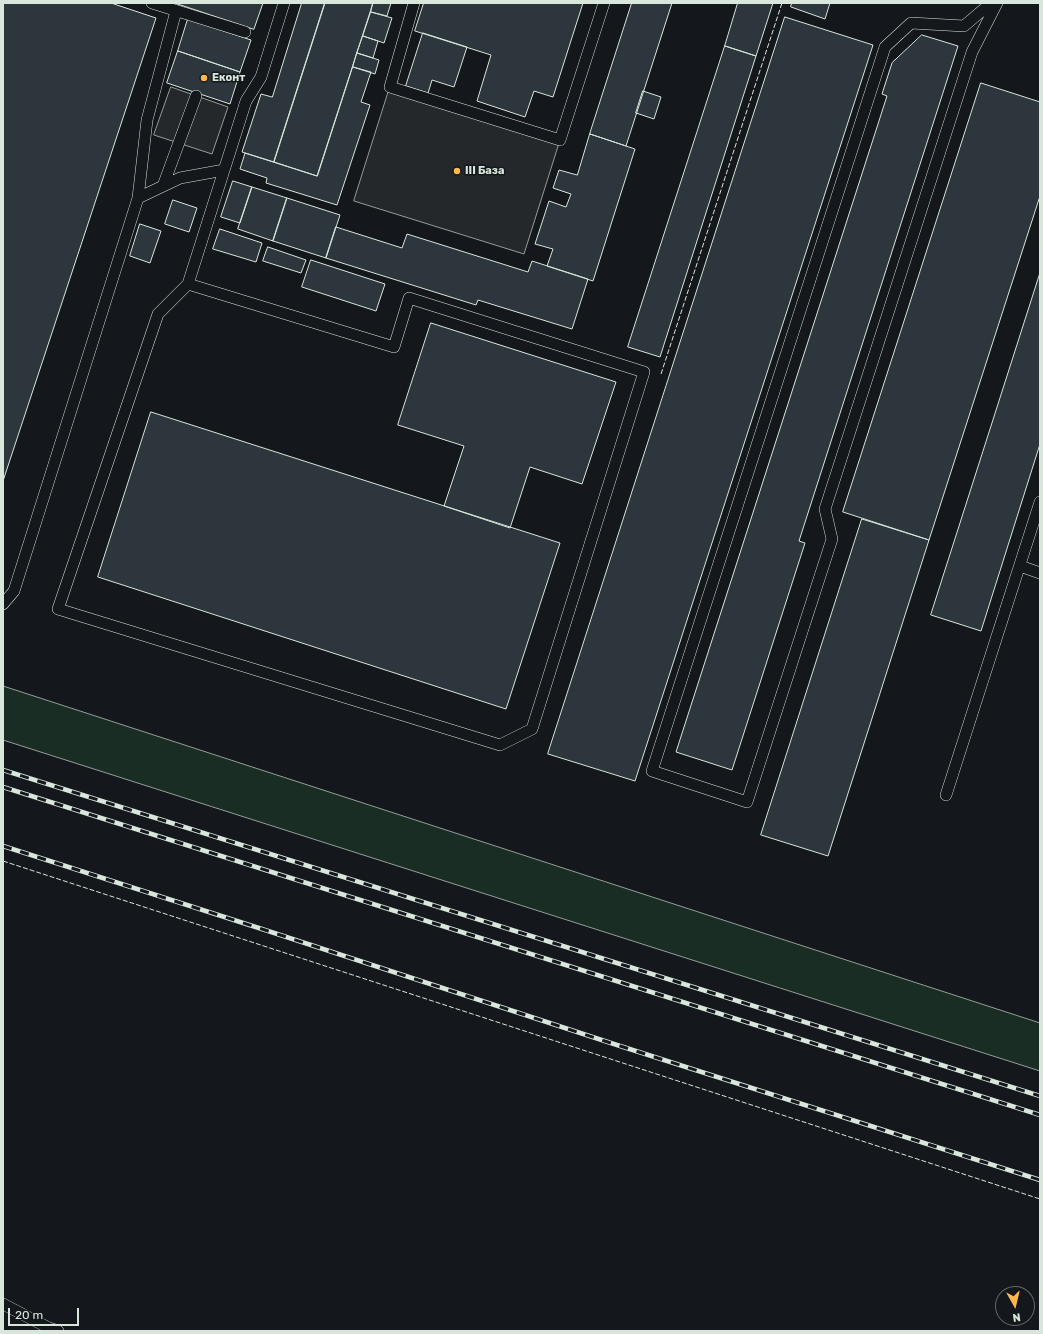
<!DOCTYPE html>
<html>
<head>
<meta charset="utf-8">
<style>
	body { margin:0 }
	#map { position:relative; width:1043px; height:1334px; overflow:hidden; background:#14181c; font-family:Rubik,sans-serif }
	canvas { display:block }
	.frame { position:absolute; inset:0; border:4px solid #d8e6dc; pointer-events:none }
	.north { position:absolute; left:995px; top:1286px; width:40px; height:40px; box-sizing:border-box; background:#14181c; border:1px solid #626a69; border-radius:50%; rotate:172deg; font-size:11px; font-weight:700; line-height:16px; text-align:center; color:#d8e6dc }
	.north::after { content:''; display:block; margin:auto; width:14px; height:18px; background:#ffb74d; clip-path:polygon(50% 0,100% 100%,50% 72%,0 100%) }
	.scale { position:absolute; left:8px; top:1308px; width:71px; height:18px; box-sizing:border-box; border:2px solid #d8e6dc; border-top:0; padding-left:5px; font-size:12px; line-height:14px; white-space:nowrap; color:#d8e6dc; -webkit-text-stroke:3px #14181c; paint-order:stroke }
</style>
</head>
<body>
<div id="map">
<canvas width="1043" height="1334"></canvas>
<div class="frame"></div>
<div class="north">N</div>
<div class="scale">20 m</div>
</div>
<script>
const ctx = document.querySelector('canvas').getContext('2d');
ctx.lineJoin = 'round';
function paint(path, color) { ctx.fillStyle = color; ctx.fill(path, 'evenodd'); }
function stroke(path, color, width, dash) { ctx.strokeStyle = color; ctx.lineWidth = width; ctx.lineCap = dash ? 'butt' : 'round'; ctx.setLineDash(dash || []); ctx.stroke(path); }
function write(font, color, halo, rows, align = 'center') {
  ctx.font = font + ' Rubik,sans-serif'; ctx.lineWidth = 3; ctx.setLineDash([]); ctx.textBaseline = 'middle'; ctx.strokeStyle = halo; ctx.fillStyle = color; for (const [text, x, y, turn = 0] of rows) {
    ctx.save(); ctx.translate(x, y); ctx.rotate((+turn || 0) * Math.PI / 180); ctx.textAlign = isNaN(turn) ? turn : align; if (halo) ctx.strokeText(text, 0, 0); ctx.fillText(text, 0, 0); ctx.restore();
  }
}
const green = new Path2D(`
	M3 686 1040 1023V1071L3 740Z`);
paint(green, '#1a2d24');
stroke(green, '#939e99', 1);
const parking = new Path2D(`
	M171 87 228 107 212 154 154 135Z
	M390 87 560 140 524 254 354 201Z`);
paint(parking, '#24282b');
stroke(parking, '#939e99', 1);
const building = new Path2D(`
	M3 3H111L156 18 3 481Z
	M175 3H263L254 29Z
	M302 3H325L274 162 242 152 261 94 272 97Z
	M325 3H373L317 176 274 162Z
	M373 3H391L387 16 371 12Z
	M424 3H583L553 97 534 91 525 117 477 101 491 55 415 31Z
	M632 3H672L626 146 590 134Z
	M738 3H773L756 56 725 46Z
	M792 3H830L825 19 791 7Z
	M371 12 392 18 384 43 363 36Z
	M785 17 873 45 635 781 548 754Z
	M188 19 251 40 240 72 178 51Z
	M423 33 467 47 454 87 432 80 428 93 406 86Z
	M922 35 958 46 799 541 805 543 732 770 676 752 887 96 882 94 892 63Z
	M363 36 378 41 373 58 357 53Z
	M725 46 756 56 660 357 628 347Z
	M178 51 240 72 230 104 167 83Z
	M357 53 379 60 375 74 353 67Z
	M353 67 371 72 361 102 370 105 337 205 266 183 267 178 240 169 245 153 317 176Z
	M981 83 1040 102V196L929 540 843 512Z
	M643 91 661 97 654 119 636 113Z
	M590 134 635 149 593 281 547 266 553 249 535 244 549 201 566 207 571 194 553 188 559 170 577 175Z
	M233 181 252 187 240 223 221 217Z
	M252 187 287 198 273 241 238 229Z
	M287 198 340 215 326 258 273 241Z
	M173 200 197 208 189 232 165 224Z
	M140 224 161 231 150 263 130 256Z
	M336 227 402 248 407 234 528 272 532 261 588 279 572 329 478 300 476 305 326 258Z
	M220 229 262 243 256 262 213 249Z
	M268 247 306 260 301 273 263 261Z
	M311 260 385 284 376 311 302 287Z
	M1040 273V444L981 631 931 615Z
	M431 323 616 382 582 484 530 467 510 528 444 506 464 446 398 425Z
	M151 412 560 543 506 709 98 577Z
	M862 519 929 540 828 856 761 835Z`);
paint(building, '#2c363c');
stroke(building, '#d8e6dc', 1);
const lane = new Path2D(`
	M152 3 245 32
	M414 3 390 87 560 140 604 3
	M991 3 964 26 911 23 885 47 652 771 747 802 832 539 825 509 972 52 997 3
	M163 186 196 96
	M138 198 180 178 224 170
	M188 284 394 347 409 298 644 372 532 729 500 745 58 609 158 314 188 284 246 101 261 77 284 3
	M1020 566 1040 573
	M3 604 14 591 138 198 147 120 176 11
	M946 795 1040 502
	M3 1304 49 1328 58 1331`);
stroke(lane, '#d8e6dc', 12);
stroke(lane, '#14181c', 11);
const rail = new Path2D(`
	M3 770 1040 1096
	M3 787 1040 1115
	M3 846 265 930 617 1045 1040 1180`);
stroke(rail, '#d8e6dc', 4.5);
stroke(rail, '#14181c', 3, [9]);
stroke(new Path2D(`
	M661 374 782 3
	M3 861 1040 1199`), '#d8e6dc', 1, [5, 2]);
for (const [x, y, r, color] of [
	[204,78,4,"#ffb74d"],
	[457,171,4,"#ffb74d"]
]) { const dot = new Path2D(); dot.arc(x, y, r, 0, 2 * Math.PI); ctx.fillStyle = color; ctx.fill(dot); stroke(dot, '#14181c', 1.5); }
write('bold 11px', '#d8e6dc', '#14181c', [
	["Еконт",212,78],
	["III База",465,171]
], 'left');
</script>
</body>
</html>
